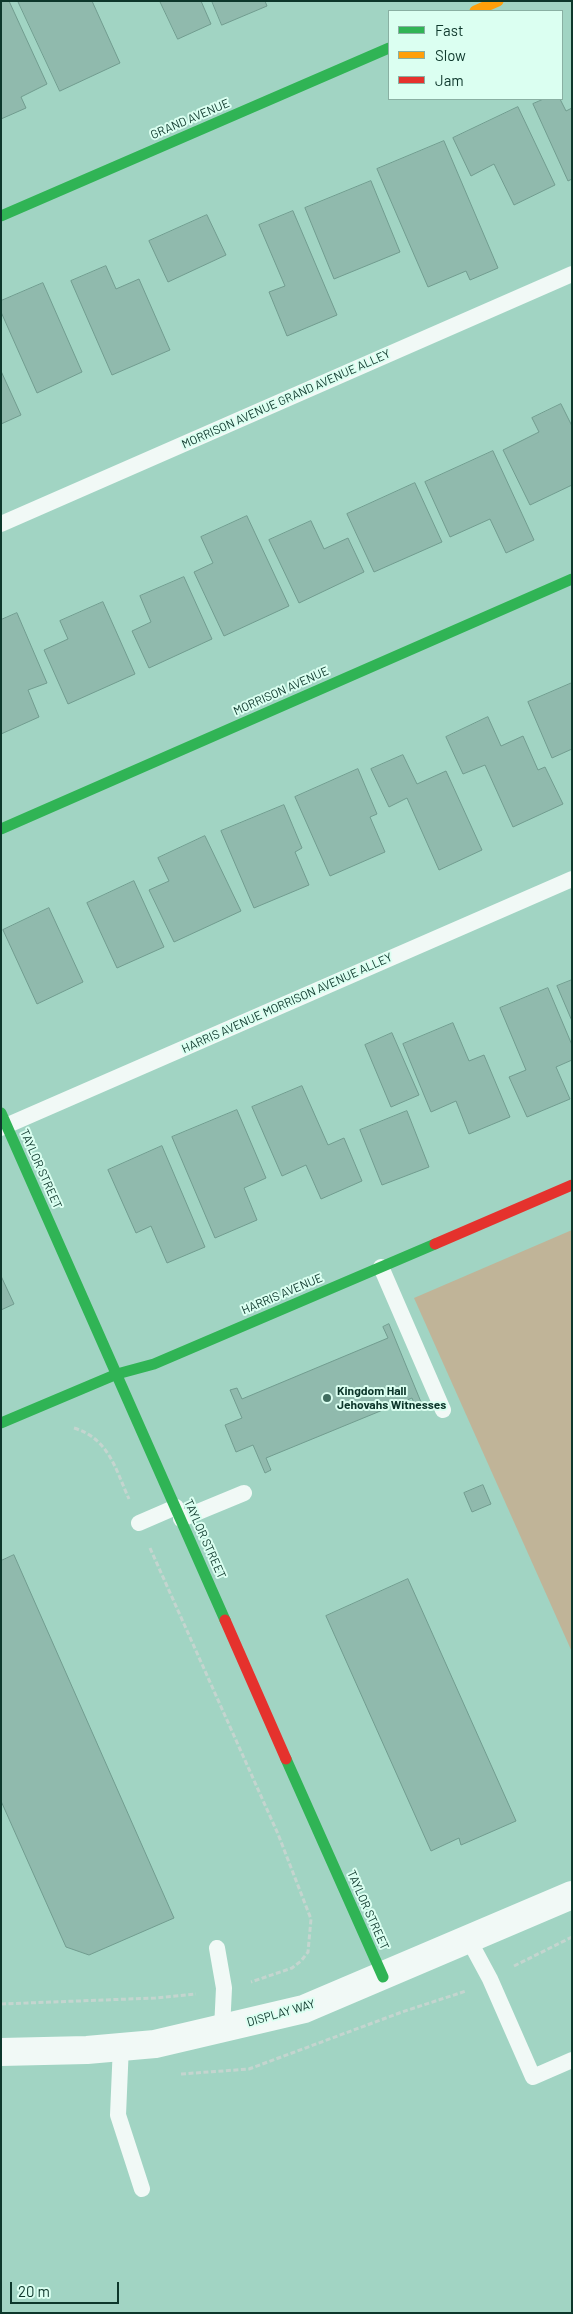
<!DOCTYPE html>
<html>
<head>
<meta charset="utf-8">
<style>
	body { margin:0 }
	#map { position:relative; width:573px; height:2314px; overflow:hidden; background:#a1d4c3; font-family:Barlow,sans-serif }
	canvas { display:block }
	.frame { position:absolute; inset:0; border:2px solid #0d372b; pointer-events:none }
	.legend { position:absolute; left:388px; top:10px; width:175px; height:90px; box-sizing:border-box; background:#dbfff1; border:1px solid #89afa2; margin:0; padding:6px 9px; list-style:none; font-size:15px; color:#0d372b }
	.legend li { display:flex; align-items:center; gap:10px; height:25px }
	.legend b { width:25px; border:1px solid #89afa2 }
	.scale { position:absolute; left:10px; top:2282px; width:109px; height:22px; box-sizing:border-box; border:2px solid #0d372b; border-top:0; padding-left:6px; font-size:15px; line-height:18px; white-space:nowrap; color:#0d372b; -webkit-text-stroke:4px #dbfff1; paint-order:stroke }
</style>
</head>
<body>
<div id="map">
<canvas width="573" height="2314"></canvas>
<div class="frame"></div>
<ul class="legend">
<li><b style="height:6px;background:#30b455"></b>Fast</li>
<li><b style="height:6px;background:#ff9f0a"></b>Slow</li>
<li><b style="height:6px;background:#e5322d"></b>Jam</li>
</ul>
<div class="scale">20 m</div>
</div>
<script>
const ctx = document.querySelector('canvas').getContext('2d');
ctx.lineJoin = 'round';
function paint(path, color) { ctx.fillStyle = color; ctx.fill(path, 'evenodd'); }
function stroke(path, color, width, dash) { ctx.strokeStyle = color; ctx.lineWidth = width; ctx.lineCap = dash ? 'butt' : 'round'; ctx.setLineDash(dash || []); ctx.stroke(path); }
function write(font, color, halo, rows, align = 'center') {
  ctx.font = font + ' Barlow,sans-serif'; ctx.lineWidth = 4; ctx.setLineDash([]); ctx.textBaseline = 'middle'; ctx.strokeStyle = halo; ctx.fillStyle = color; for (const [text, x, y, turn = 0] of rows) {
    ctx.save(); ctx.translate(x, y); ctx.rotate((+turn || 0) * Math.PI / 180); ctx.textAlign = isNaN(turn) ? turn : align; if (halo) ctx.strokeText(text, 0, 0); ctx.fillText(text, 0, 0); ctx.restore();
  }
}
paint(new Path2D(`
	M572 1230V1652L414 1298Z`), '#c0b498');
const building = new Path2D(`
	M1 1H9L47 84 21 97 26 108 1 119Z
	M18 1H92L120 63 60 91Z
	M160 1H201L211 24 178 39Z
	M212 1H265L267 6 222 25Z
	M544 99H560L566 111 572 108V179L568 181 533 104Z
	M518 107 555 185 514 205 494 164 471 176 453 138Z
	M444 141 498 268 470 280 466 271 428 287 377 169Z
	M371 181 400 252 334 279 305 208Z
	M293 211 337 315 287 336 269 292 285 286 259 225Z
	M207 215 226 255 168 282 149 241Z
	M106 266 116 289 139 279 170 350 112 375 71 281Z
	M43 283 82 372 37 393 1 312V301Z
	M1 371 21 415 1 424Z
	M561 404 572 426V485L530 505 503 450 539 432 532 418Z
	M493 451 534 540 506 553 490 519 450 537 425 482Z
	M415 483 442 542 374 572 347 514Z
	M247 516 289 606 224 636 194 572 213 563 201 537Z
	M311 521 324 549 348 538 364 572 299 603 269 540Z
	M184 577 212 639 149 668 132 631 151 622 140 596Z
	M103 602 135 674 68 704 44 650 68 639 60 621Z
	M17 613 47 683 28 690 39 717 1 734V620Z
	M572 683V749L552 758 528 702Z
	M488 717 501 746 523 736 538 770 545 767 563 804 513 827 485 765 463 774 446 737Z
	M403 755 417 784 446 771 482 850 439 870 407 798 389 807 371 769Z
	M358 769 377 814 370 817 385 852 330 876 295 797Z
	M284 805 302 848 295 852 309 885 254 908 221 831Z
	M205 836 241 911 174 942 149 890 169 881 158 858Z
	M134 881 164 947 117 968 87 903Z
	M49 908 83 982 37 1004 3 930Z
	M572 980V1021L557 986Z
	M548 988 572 1045V1060L556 1067 570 1099 527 1117 509 1077 526 1070 500 1008Z
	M453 1023 469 1061 484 1055 510 1117 469 1134 456 1101 431 1112 403 1044Z
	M392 1033 419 1095 391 1107 365 1045Z
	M302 1086 328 1145 344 1138 362 1181 321 1199 306 1165 282 1176 252 1107Z
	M237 1110 266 1178 244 1188 257 1220 215 1238 172 1137Z
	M407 1111 429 1167 382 1185 360 1130Z
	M162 1146 205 1247 167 1263 151 1226 136 1233 108 1170Z
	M1 1276 14 1304 1 1310Z
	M389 1324 423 1407 417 1410 412 1398 266 1458 271 1470 265 1473 253 1445 236 1452 225 1425 242 1418 230 1390 237 1388 242 1399 388 1338 383 1327Z
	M483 1485 491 1504 472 1512 464 1493Z
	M14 1555 174 1918 89 1955 66 1947 1 1801V1561Z
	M408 1579 516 1821 461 1845 459 1838 431 1851 326 1616Z`);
paint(building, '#90baad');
stroke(building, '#719c8f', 1);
stroke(new Path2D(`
	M74 1428C109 1439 115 1468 129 1499
	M150 1548 278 1834 311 1919 308 1952 301 1961 292 1968 251 1982
	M514 1966 572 1937
	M1 2004 155 1998 196 1994
	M181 2074 249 2069 402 2012 466 1991`), '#c4d5cf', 3, [5, 2.5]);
stroke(new Path2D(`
	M1 524 572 274
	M1 1128 572 879
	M381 1267 443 1410
	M181 1519 244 1493
	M139 1523 176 1507
	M469 1940 490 1979 533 2077 572 2060
	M217 1948 224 1988 222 2029
	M121 2045 118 2115 142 2189`), '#f1f9f6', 16);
stroke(new Path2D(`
	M1 2052 87 2050 155 2044 304 2009 572 1895`), '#f1f9f6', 28);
stroke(new Path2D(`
	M1 216 389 48
	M1 829 572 579
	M1 1113 225 1620
	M1 1423 117 1374 154 1364 435 1244
	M286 1759 383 1977`), '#30b455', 11);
stroke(new Path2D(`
	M475 11 498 1`), '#ff9f0a', 11);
stroke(new Path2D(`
	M435 1244 572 1185
	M225 1620 286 1759`), '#e5322d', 11);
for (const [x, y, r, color] of [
	[327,1398,5,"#416e60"]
]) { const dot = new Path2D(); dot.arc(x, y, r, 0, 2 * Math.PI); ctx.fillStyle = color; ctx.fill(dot); stroke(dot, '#dbfff1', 2); }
write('12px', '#0d372b', '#dbfff1', [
	["GRAND AVENUE",190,119,-23],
	["MORRISON AVENUE GRAND AVENUE ALLEY",286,399,-24],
	["MORRISON AVENUE",281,691,-24],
	["HARRIS AVENUE MORRISON AVENUE ALLEY",287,1003,-24],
	["TAYLOR STREET",41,1169,66],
	["HARRIS AVENUE",282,1294,-23],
	["TAYLOR STREET",205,1539,66],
	["TAYLOR STREET",368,1910,66],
	["DISPLAY WAY",281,2013,-16]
]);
write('bold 12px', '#0d372b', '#dbfff1', [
	["Kingdom Hall",337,1391],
	["Jehovahs Witnesses",337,1405]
], 'left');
</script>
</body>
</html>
